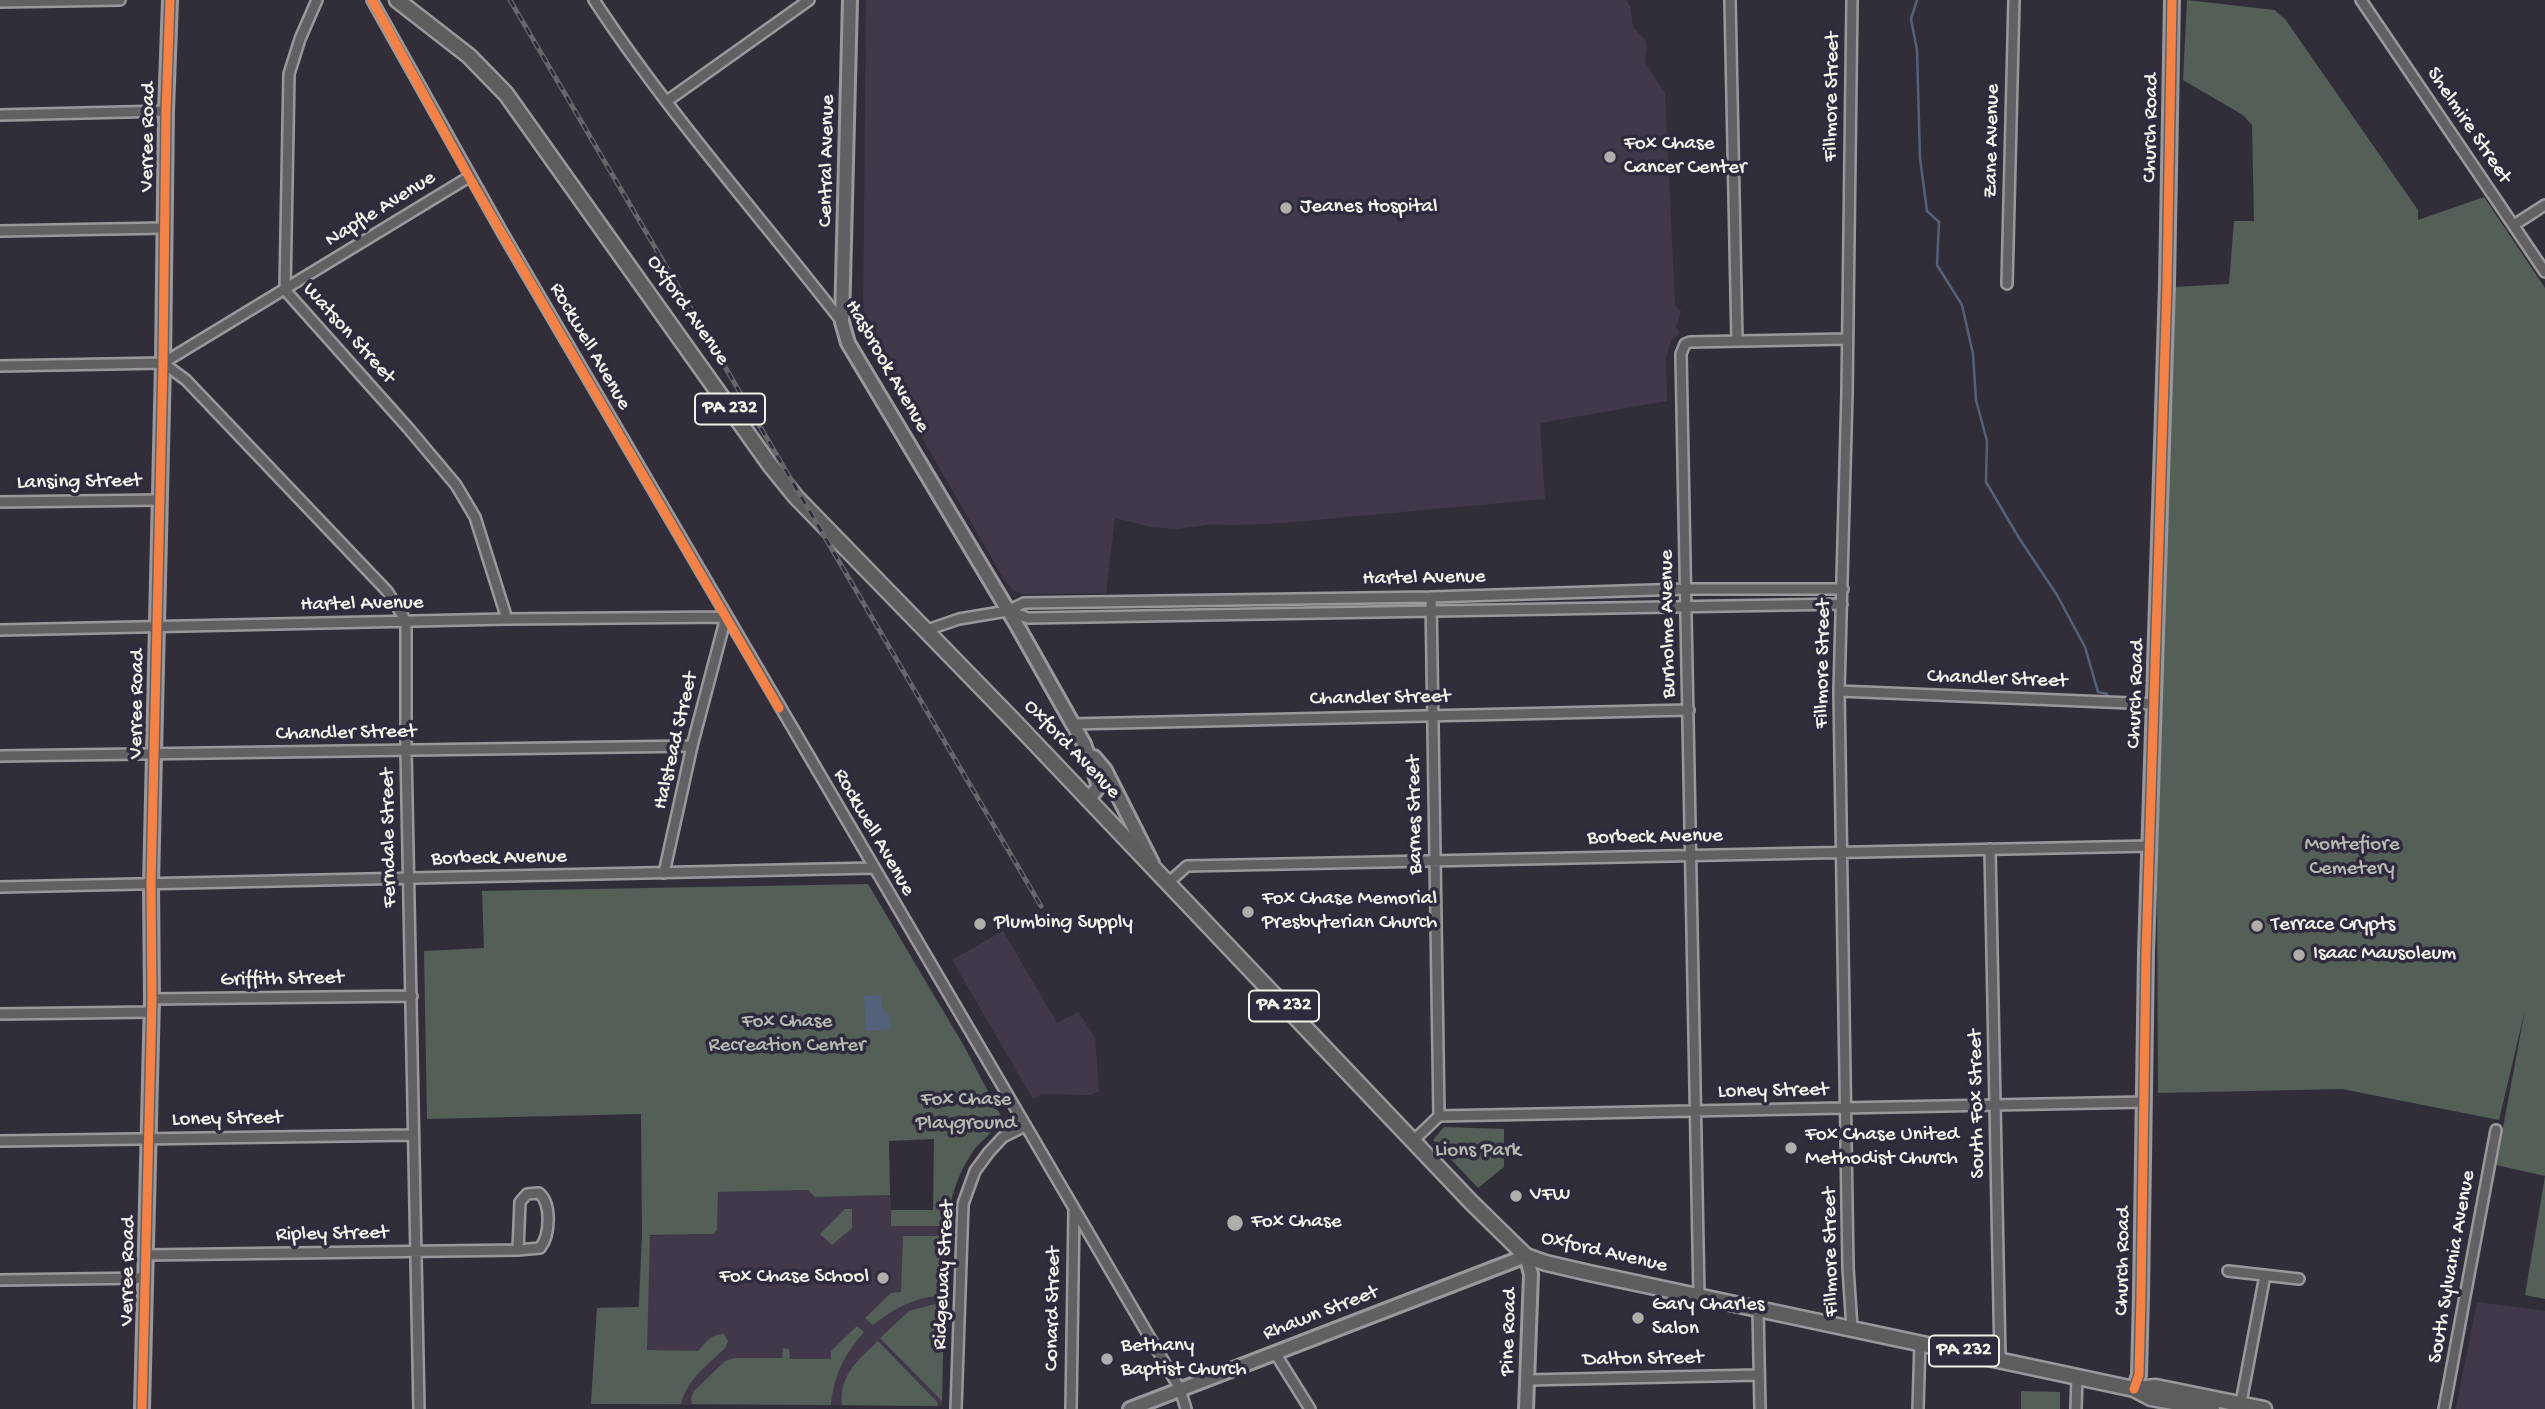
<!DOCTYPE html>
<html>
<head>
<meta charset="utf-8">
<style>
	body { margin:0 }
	canvas { display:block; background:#312e39 }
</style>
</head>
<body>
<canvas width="2545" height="1409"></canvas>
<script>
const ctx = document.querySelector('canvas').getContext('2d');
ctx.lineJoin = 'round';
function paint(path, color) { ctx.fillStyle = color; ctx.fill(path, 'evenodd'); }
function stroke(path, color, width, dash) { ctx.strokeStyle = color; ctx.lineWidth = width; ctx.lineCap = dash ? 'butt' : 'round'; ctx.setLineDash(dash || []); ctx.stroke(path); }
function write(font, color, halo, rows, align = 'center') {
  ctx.font = font + ' "Gochi Hand",sans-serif'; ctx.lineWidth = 7; ctx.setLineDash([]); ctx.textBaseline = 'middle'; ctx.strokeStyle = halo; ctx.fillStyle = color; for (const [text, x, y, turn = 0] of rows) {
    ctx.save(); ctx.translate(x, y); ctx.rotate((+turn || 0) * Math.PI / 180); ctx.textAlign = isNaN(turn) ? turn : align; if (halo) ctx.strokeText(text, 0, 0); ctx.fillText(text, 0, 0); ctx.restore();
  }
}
paint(new Path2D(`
	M866 0H1626L1630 6 1633 27 1646 41 1647 49 1645 62 1665 93 1675 305 1681 311 1676 327 1680 333 1671 341 1666 357 1667 401 1540 423 1545 499 1271 524 1208 525 1177 529 1151 527 1115 518 1106 593 1022 594 1013 590 1005 581 863 336Z
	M1003 931 1057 1023 1078 1012 1095 1037 1099 1091 1092 1095 1042 1094 1033 1099 952 960Z
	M809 1190 815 1197 890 1195 892 1226H946L942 1406 591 1404 597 1308 638 1307 642 1236 714 1234 717 1230 718 1192Z
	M2477 1302 2545 1311V1409H2456Z`), '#413949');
paint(new Path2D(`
	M2187 0 2274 10 2285 19 2418 210V220L2484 197 2545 288V1299L2525 1295 2545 1176 2496 1165 2525 1010 2499 1120 2342 1089 2158 1093 2157 889 2172 287 2229 284 2234 221H2254L2252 125 2243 115 2183 80Z
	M868 884 964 1046 1001 1116C999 1129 982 1139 974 1150 958 1172 950 1199 946 1226H891V1210H933L934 1139 889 1141 890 1195 815 1197 808 1190 718 1192 717 1230 714 1234 650 1235 647 1350 698 1351C706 1342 711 1334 724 1334L728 1341 725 1348C708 1365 687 1379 681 1404H591L597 1308 639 1307 642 1236 641 1114 427 1119 424 951 484 948 482 891Z
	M1444 1127 1504 1129V1167L1478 1188 1433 1140Z
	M845 1209H852V1228L832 1245 820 1234Z
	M903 1236H946L945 1295C915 1297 896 1307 873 1325L865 1318 891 1293 901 1292Z
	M935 1304H944L942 1401 880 1338 909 1311Z
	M857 1326 864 1332C844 1355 834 1375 831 1405L692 1404 691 1398 694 1391 725 1361 735 1358H782L783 1348 789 1349 790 1359H831V1351Z
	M878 1341 938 1403 937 1406 842 1405C839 1375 858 1360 878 1341Z
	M2021 1391 2060 1392V1409H2021Z`), '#545f57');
paint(new Path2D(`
	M881 995V1006L890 1016 891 1029 866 1031 864 996Z`), '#54617b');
stroke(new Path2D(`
	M1917 0 1911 19 1917 50 1920 158 1927 211 1939 222 1937 265 1962 305 1973 354 1976 400 1987 441 1986 482 2019 538 2057 595 2085 647 2098 692 2107 694`), '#54617b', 2.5);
const street = new Path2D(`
	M317 0 300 39 289 74 285 290 409 429 456 485 475 517 507 619
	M372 0 502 232 1180 1389 1186 1409
	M594 0C668 113 759 215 842 322
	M1730 0 1737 341
	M2361 0 2545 272
	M0 2 120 0
	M667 101 809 0
	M0 115 166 111
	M2514 225 2545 205
	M0 231 165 228
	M2007 284 2014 0
	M163 363 186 380 387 591 406 621V750L419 1409
	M0 366 163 363 469 177
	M0 502 159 500
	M1431 597 1439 1116
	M1009 611 1028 618 1842 604
	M0 630 507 619 726 617 692 746 664 873
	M927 630 959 619 1007 611 1024 603 1431 597 1686 589H1843
	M1839 691 2155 704
	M1072 724 1689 710
	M0 756 692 746
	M1990 849 2000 1359
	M1168 883 1187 866 2150 846
	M0 887 873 868
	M152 999 412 996
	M0 1014 152 1012
	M0 1141 413 1135
	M1413 1141 1439 1116 2144 1102
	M146 1255 518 1250 540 1248C550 1236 552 1204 539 1193L527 1194 520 1202 518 1250
	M2228 1271 2299 1279
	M0 1280 146 1278
	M1699 1296 1681 354 1685 344 1690 342 1847 339
	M1758 1309 1760 1409
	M1852 1328 1848 1268 1839 691 1847 393 1852 0
	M1275 1353 1310 1409
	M1527 1380 1759 1375
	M2240 1408 2265 1275
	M956 1409 963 1204 975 1171 989 1152 1003 1137 1025 1126
	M1071 1409 1074 1211
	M1918 1409 1920 1342
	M2076 1409 2077 1376
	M2444 1409 2496 1130`);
const secondary = new Path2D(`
	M850 0 842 322 848 343 1018 627 1084 744 1099 786 1089 799
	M1094 757 1105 770 1152 863
	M2134 1389 2139 1375 2141 1296 2146 953 2167 284 2172 0
	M142 1409 152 999 151 884 163 363 166 111 170 0
	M1130 1409 1526 1256 1531 1274 1526 1409`);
const primary = new Path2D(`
	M397 0 469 56 506 94 770 465 796 497 1011 718 1471 1202 1526 1256 1546 1263 1589 1273 2134 1389 2156 1387 2264 1409
	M2134 1389 2151 1398 2212 1409`);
stroke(street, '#9a989b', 14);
stroke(secondary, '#9a989b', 18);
stroke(primary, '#9a989b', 19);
stroke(street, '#626063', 9);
stroke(secondary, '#626063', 12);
stroke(primary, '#5f5c5d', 14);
const rail = new Path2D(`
	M510 0 1041 906`);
stroke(rail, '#68666b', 5);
stroke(rail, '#2f2a3d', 2.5, [8]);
stroke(new Path2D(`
	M372 0 469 177 779 708
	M2134 1389 2139 1375 2141 1296 2146 953 2167 284 2172 0
	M142 1409 152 999 151 884 163 363 166 111 170 0`), '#f48246', 9);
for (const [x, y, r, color] of [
	[1610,157,7,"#b0adab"],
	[1286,208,7,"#b0adab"],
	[1248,912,7,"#b0adab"],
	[980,924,7,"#b0adab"],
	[2257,926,7,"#b0adab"],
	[2299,955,7,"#b0adab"],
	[1791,1148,7,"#b0adab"],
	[1516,1196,7,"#b0adab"],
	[1235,1223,9,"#b0adab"],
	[883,1278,7,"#b0adab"],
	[1638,1318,7,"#b0adab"],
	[1107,1359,7,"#b0adab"]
]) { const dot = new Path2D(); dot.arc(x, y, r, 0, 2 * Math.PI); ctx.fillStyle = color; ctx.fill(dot); stroke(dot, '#2f2a3d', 2.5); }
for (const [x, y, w] of [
	[730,409,70],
	[1284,1006,70],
	[1964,1351,70]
]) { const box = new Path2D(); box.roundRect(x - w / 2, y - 15.5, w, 31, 5); ctx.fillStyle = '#2f2a3d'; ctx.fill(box); stroke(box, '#f4f1e8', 2); }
write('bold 19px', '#f4f1e8', null, [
	["PA 232",730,409],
	["PA 232",1284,1006],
	["PA 232",1964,1351]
]);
write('21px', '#f4f1e8', '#2f2a3d', [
	["Fillmore Street",1833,97,-89],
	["Shelmire Street",2468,126,56],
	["Church Road",2152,128,-89],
	["Verree Road",149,137,-89],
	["Zane Avenue",1993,141,-89],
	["Central Avenue",828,161,-89],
	["Napfle Avenue",381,210,-32],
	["Oxford Avenue",687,311,55],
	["Watson Street",348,334,48],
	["Rockwell Avenue",589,347,60],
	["Hasbrook Avenue",886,367,60],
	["Lansing Street",79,483,-1],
	["Hartel Avenue",1424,579,-1],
	["Hartel Avenue",362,605,-1],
	["Burholme Avenue",1669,624,-91],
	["Fillmore Street",1824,664,-89],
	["Chandler Street",1997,680,2],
	["Church Road",2137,694,-88],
	["Chandler Street",1380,699,-1],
	["Verree Road",138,704,-89],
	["Chandler Street",346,734,-1],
	["Halstead Street",677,741,-77],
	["Oxford Avenue",1071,750,46],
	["Barnes Street",1416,815,-91],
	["Rockwell Avenue",873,833,60],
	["Ferndale Street",390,838,-91],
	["Borbeck Avenue",1655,838,-1],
	["Borbeck Avenue",499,859,-1],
	["Griffith Street",282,980,-1],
	["Loney Street",1773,1092,-1],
	["South Fox Street",1978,1104,-91],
	["Loney Street",227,1120,-1],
	["Ripley Street",332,1235,-1],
	["Fillmore Street",1832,1252,-91],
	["Oxford Avenue",1604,1253,13],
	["Church Road",2124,1261,-89],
	["South Sylvania Avenue",2453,1267,-80],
	["Verree Road",129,1271,-89],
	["Ridgeway Street",945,1275,-87],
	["Conard Street",1054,1309,-89],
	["Rhawn Street",1321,1314,-21],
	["Pine Road",1510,1332,-88],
	["Dalton Street",1643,1360,-1]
]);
write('21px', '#f4f1e8', '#2f2a3d', [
	["Fox Chase",1624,145],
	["Cancer Center",1624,169],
	["Jeanes Hospital",1300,208],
	["Fox Chase Memorial",1262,900],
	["Presbyterian Church",1262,924],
	["Plumbing Supply",994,924],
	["Terrace Crypts",2271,926],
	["Isaac Mausoleum",2313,955],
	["Fox Chase United",1805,1136],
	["Methodist Church",1805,1160],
	["VFW",1530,1196],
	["Fox Chase",1251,1223],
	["Fox Chase School",869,1278,"right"],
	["Gary Charles",1652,1306],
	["Salon",1652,1330],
	["Bethany",1121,1347],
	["Baptist Church",1121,1371]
], 'left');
write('21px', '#b6bab0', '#2f2a3d', [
	["Montefiore",2352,846],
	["Cemetery",2352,870],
	["Fox Chase",787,1023],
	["Recreation Center",787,1047],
	["Fox Chase",966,1101],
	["Playground",966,1125],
	["Lions Park",1478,1152]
]);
</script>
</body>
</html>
